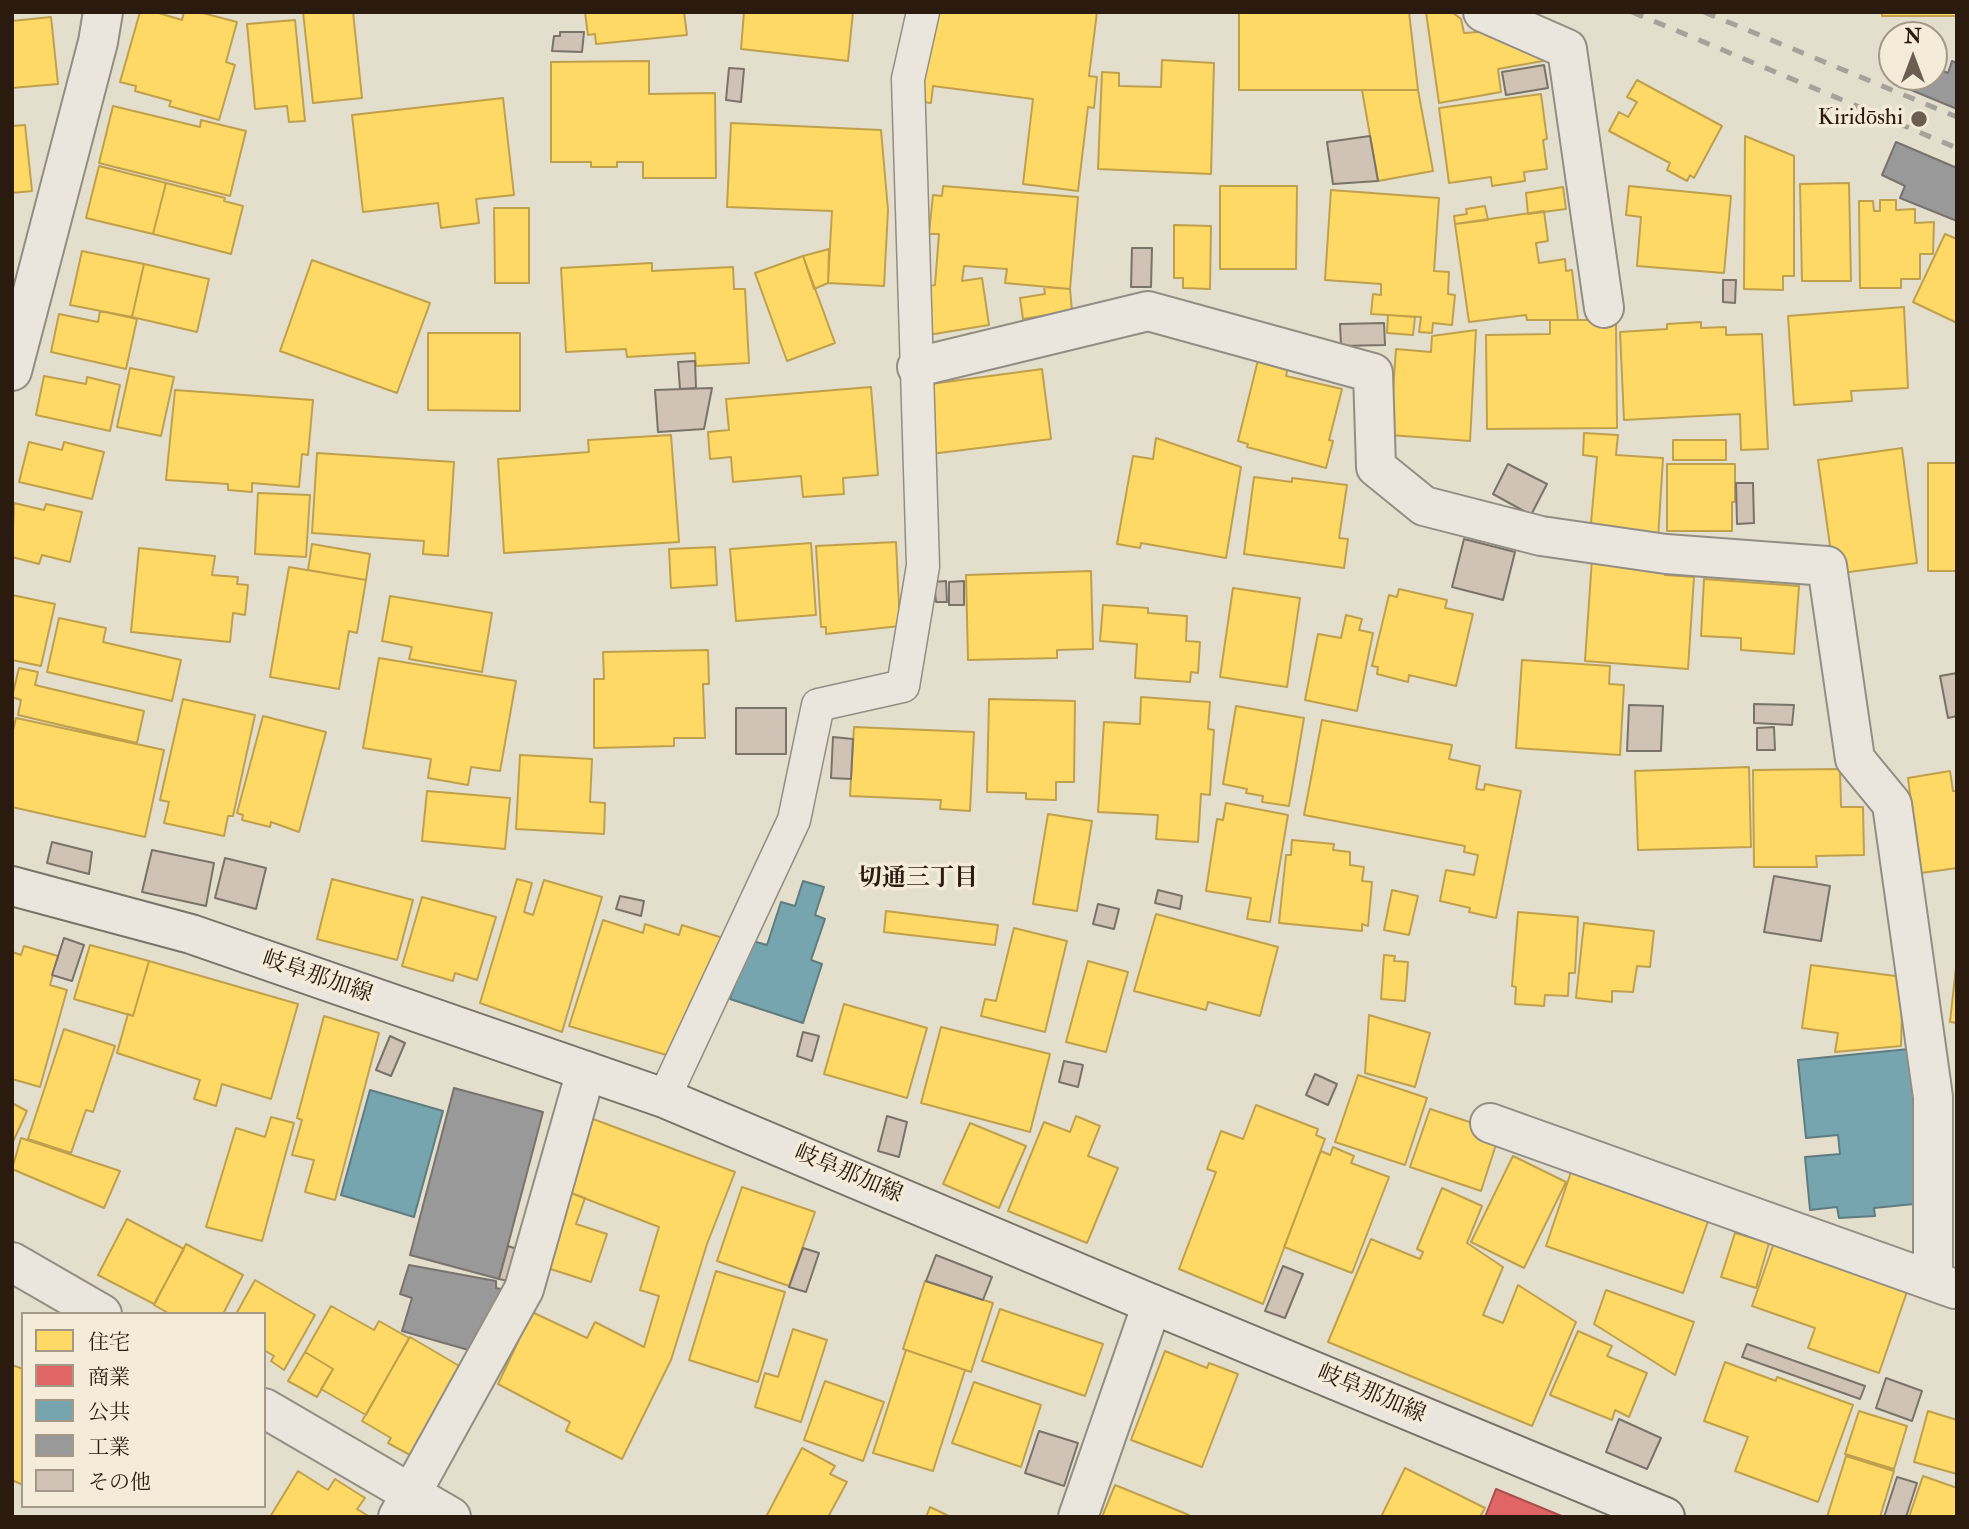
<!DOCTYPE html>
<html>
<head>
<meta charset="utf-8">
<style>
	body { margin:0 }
	#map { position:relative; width:1969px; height:1529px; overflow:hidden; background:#e4decd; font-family:"IM FELL Double Pica","Noto Serif JP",serif }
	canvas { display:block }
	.frame { position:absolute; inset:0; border:14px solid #2b1b0e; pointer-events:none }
	.legend { position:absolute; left:21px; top:1312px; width:245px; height:196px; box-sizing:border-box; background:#f4ecd8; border:2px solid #a49887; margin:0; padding:9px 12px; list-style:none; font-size:21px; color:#2b1b0e }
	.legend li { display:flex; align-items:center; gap:14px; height:35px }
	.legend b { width:35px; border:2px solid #a49887 }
	.north { position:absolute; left:1878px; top:21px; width:70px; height:70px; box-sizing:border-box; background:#f4ecd8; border:2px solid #a49887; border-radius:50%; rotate:0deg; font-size:19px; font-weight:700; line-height:28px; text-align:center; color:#2b1b0e }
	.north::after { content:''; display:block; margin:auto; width:24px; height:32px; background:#6c5f51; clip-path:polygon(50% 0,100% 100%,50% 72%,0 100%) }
</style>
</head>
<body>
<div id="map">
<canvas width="1969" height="1529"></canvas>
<div class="frame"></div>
<ul class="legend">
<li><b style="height:19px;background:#ffd966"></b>住宅</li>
<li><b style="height:19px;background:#e06666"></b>商業</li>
<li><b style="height:19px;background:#76a5af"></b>公共</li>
<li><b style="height:19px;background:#999"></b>工業</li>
<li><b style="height:19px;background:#d0c2b5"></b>その他</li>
</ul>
<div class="north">N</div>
</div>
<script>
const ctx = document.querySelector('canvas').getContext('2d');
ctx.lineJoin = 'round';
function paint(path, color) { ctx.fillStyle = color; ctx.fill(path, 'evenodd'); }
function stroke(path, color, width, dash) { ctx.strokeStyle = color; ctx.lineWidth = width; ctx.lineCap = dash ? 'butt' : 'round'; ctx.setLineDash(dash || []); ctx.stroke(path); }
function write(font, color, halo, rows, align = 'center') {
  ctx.font = font + ' "IM FELL Double Pica","Noto Serif JP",serif'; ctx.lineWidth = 7; ctx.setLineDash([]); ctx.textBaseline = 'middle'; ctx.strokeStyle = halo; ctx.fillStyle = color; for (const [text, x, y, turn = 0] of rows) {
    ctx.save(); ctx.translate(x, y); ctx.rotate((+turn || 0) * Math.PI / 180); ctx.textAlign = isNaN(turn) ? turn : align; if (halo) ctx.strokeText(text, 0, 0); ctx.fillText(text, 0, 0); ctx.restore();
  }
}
const homes = new Path2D(`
	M140 12H155L182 20 184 12H199L237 22 226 62 235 65 219 120 169 106 171 101 135 91 136 86 120 82Z
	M303 12H353L362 98 313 103Z
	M585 12H684L687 35 596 44 595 34 588 35Z
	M744 12H853L848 61 741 49Z
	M926 12H1097L1089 76 1097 77 1094 108 1088 107 1078 191 1023 184 1033 99 933 86 931 103 914 101Z
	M1239 12H1409L1418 90H1239Z
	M1426 12H1452L1461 19 1464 33 1493 31 1541 48 1543 61 1498 69 1501 92 1439 103Z
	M1882 12H1957V16H1882Z
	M51 17 58 84 12 88V21Z
	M295 20 305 121 289 122 287 106 255 109 247 24Z
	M1162 60 1214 63 1211 174 1098 169 1102 72 1119 73V86L1161 87Z
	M649 61V94L715 93 716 178H643V162H617V167H591V162H551V62Z
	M1637 80 1722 126 1694 178 1690 175 1687 181 1667 170 1670 163 1609 131 1619 112 1628 117 1637 102 1627 97Z
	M1362 90H1418L1433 171 1378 181Z
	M1541 94 1547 139 1543 140 1547 169 1524 172 1525 181 1492 186 1491 177 1449 183 1439 108Z
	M503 98 514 195 476 199 479 223 441 228 438 203 363 212 352 115Z
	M113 106 200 127 201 120 246 131 230 196 99 163Z
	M731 123 881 130 888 210 884 286 828 283 832 211 727 207Z
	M25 125 32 191 12 193V126Z
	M1745 136 1794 156V276H1783V290L1744 289Z
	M99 166 166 183 153 234 86 218Z
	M166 183 225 198 224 201 243 206 231 254 153 234Z
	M1849 183 1851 281H1802L1800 184Z
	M943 186 1078 197 1070 289 1005 283 1007 269 964 266 962 281 982 278 989 325 922 336 915 289 935 285 939 234H929L933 195 942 196Z
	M1220 186H1297L1296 269H1220Z
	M1629 186 1731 196 1724 273 1637 266 1641 217 1626 215Z
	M1563 187 1566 209 1528 214 1526 193Z
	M1331 190 1439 198 1434 271 1449 272 1448 294 1455 295 1452 325 1433 323 1432 333 1419 332 1421 317 1371 314 1373 294 1381 295V284L1325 280Z
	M1880 200H1896V210L1915 209V223L1934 222 1933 254H1920V279H1901V288H1860L1859 201H1873L1874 211H1880Z
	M1485 206 1488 220 1455 224 1454 216 1467 214 1466 209Z
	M494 208H529V283H495Z
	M1544 211 1548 241 1536 243 1539 263 1565 259 1566 271 1572 270 1578 320H1527L1526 315 1469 322 1455 224Z
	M1174 225 1211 226 1210 289 1183 288V278H1174Z
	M1945 234 1957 239V323L1913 302Z
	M829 249 828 283 814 289 803 256Z
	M82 251 144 264 132 317 70 305Z
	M803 256 835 343 787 361 755 273Z
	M312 260 430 303 397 393 280 351Z
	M652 263V271L733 267 734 289H745L749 363 696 366 695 353 627 357 626 349 566 352 561 268Z
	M144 264 209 279 197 332 132 317Z
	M1044 287 1070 289 1072 311 1023 319 1020 298 1045 294Z
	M1904 307 1908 388 1851 391 1852 401 1794 405 1788 316Z
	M100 311 137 319 126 369 51 352 59 314 98 322Z
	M1388 315 1415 317 1413 335 1387 333Z
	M1550 320H1616L1617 428 1487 429 1486 335 1550 334Z
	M1701 322V328L1726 327V335L1762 334 1768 449 1741 450 1740 414 1624 420 1620 332 1667 329V324Z
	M1476 330 1470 441 1390 435 1396 349 1431 352 1432 336Z
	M428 333H520V411L428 410Z
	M1258 360 1288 367 1286 376 1342 389 1329 440 1333 441 1326 468 1247 447 1248 444 1238 441Z
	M130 368 174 377 161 436 117 427Z
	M1042 369 1051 439 931 454 923 385Z
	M44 376 86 384 87 377 120 385 110 431 36 415Z
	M871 387 878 475 843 478 844 494 803 497 801 476 733 482 731 457 710 459 708 432 729 430 726 399Z
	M175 390 313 400 308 455 302 454 299 487 252 483V492L228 490V484L166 480Z
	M1584 433 1618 435 1616 455 1663 458 1658 539 1590 534 1597 457 1583 455Z
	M671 435 679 542 504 553 498 459 589 452 588 440Z
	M1156 438 1241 467 1226 558 1141 543 1140 548 1117 544 1133 456 1153 459Z
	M1673 440H1726V460H1673Z
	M29 442 62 450 64 442 104 452 92 499 19 482Z
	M1902 448 1917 563 1834 574 1818 460Z
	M1956 451 1957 571H1928V463H1956Z
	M317 453 454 462 448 556 423 554 424 541 312 533Z
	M1667 464H1735V502H1732V531H1667Z
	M1254 477 1292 482V478L1347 485 1339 538 1348 539 1344 568 1244 554Z
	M258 493 310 495 306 557 255 554Z
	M14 503 44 510 46 504 82 512 70 562 42 555 39 564 12 557Z
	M896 542 900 626 826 634V627H821L816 546Z
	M811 543 816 615 736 621 730 549Z
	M312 544 370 554 366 580 308 570Z
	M715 547 717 585 671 588 669 549Z
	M139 548 215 556 212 575 238 577 237 584 248 585 245 615 233 613 230 642 131 632Z
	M1592 559 1666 564 1665 575 1694 577 1688 669 1585 661Z
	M289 567 366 580 357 633 349 631 339 689 270 677Z
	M1091 571 1093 649 1057 650V658L968 660 966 575Z
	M1704 579 1799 586 1794 654 1741 650V638L1701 636Z
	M1233 588 1300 598 1287 687 1220 677Z
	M1399 589 1447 600 1445 608 1473 614 1456 686 1409 675 1408 682 1377 674 1378 667 1372 666 1389 595 1397 597Z
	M12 595 55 604 41 666 12 660Z
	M390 596 492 613 482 672 409 659 412 647 382 641Z
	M1103 605 1148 608V613L1187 616 1186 641 1200 642 1198 673 1191 672 1190 682 1135 678 1137 644 1100 641Z
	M1346 615 1362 619 1359 630 1373 633 1357 711 1305 700 1318 634 1341 638Z
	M59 618 106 628 103 642 181 660 172 701 47 672Z
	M708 650 709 684H703L705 738H674V746L594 748V679H604L603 652Z
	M379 658 516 681 500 771 471 767 468 785 428 778 431 759 363 748Z
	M1522 660 1610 666 1609 684 1624 685 1620 755 1516 748Z
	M19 668 38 672 35 685 144 711 137 743 18 715 21 700 12 697Z
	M1141 697 1210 702 1208 729 1214 730 1210 795 1201 794 1198 842 1156 839 1158 815 1098 812 1104 722 1140 724Z
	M183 699 255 715 233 816H228L224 836 164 823 169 802 160 800Z
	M989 699 1075 701 1074 782H1056V800L1026 799V793L987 792Z
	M1236 706 1304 718 1289 806 1262 802 1263 796 1246 793 1247 789 1223 784Z
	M263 716 326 732 299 832 271 822 270 827 242 820 243 815 237 813Z
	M16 718 164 750 145 837 12 807V734Z
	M1322 720 1452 745 1449 759 1480 766 1476 789 1484 790 1485 784 1521 791 1496 918 1469 912 1470 908 1440 901 1446 870 1474 875 1478 855 1464 852 1465 846 1304 815Z
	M854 727 974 732 970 811 940 809 941 800 850 796Z
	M520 755 592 759 590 802 605 803 604 834 516 829Z
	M1749 767 1751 847 1638 850 1635 771Z
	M1840 769 1841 807H1863L1864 855 1816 856 1817 867H1754L1753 770Z
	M1950 771 1953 791H1957V868L1914 874 1903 803 1911 802 1908 778Z
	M427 791 510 798 505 849 422 841Z
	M1226 803 1288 815 1270 922 1247 919 1251 898 1206 891 1217 819 1223 820Z
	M1048 814 1092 821 1077 911 1033 904Z
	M1292 840 1334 844 1333 850 1350 852V865L1364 867 1362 881 1372 882 1368 926 1362 924V931L1279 923 1286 855H1291Z
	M332 879 413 900 397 960 317 939Z
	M517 879 532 883 524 912 533 915 544 880 602 897 562 1032 480 1003Z
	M1392 890 1418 896 1409 935 1384 930Z
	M422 897 496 917 477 980 455 973 453 981 402 966Z
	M886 911 998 925 995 945 884 932Z
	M1518 912 1578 917 1575 973H1569L1568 996 1545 995 1544 1006 1515 1004 1516 987 1512 986Z
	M1156 914 1278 947 1260 1016 1208 1002 1206 1010 1134 991Z
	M603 920 643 933 645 924 679 935 682 925 723 938 702 1006 690 1003 673 1057 569 1026Z
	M1584 923 1654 931 1650 967 1637 966 1633 992 1612 991V1002L1576 998Z
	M1014 928 1067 941 1045 1032 981 1016 985 999 996 1001Z
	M90 945 149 961 133 1016 74 999Z
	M24 946 58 956 50 985 67 990 40 1087 12 1079V952L21 955Z
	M1384 955 1395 956 1394 961 1408 962 1405 1001 1381 999Z
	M1957 958V1023L1950 1022Z
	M149 961 298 1004 271 1099 222 1084 216 1106 194 1099 200 1080 117 1053 128 1014 133 1016Z
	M1088 961 1128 972 1106 1052 1066 1042Z
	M1811 965 1903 977 1901 1046 1835 1052 1838 1033 1802 1028Z
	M844 1004 927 1028 907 1098 824 1074Z
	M1369 1015 1430 1033 1415 1087 1365 1073Z
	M324 1016 379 1033 335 1200 305 1192 314 1160 292 1155 302 1120 297 1118Z
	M941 1027 1050 1054 1030 1132 921 1103Z
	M64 1029 115 1046 93 1112 86 1110 71 1153 28 1139Z
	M1358 1075 1427 1098 1405 1165 1335 1142Z
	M12 1103 27 1111 12 1144Z
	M1256 1105 1318 1129 1316 1135 1325 1139 1263 1304 1179 1269 1216 1172 1207 1169 1221 1131 1243 1139Z
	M1430 1109 1500 1132 1481 1191 1410 1167Z
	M585 1116 735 1172 707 1244 671 1360 622 1459 566 1431 570 1422 498 1384 532 1312 587 1338 595 1322 644 1347 659 1296 640 1290 659 1227 563 1190Z
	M1076 1116 1100 1126 1088 1156 1118 1168 1087 1243 1008 1211 1044 1122 1070 1132Z
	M271 1117 294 1123 262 1241 206 1227 236 1128 265 1137Z
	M970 1123 1026 1146 999 1208 943 1184Z
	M21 1138 120 1171 104 1208 12 1169Z
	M1333 1147 1354 1156 1351 1163 1389 1177 1352 1273 1284 1247 1321 1151 1330 1155Z
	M1513 1156 1566 1182 1524 1268 1471 1242Z
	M1573 1166 1714 1204 1683 1293 1546 1246Z
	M742 1187 815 1212 789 1286 717 1261Z
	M1442 1188 1482 1206 1467 1243 1503 1267 1483 1315 1503 1323 1518 1285 1576 1322 1532 1426 1328 1342 1371 1239 1420 1259 1423 1252 1417 1249Z
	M563 1190 585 1198 576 1224 607 1234 591 1282 538 1265Z
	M127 1219 184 1249 154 1304 98 1275Z
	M1735 1233 1769 1243 1756 1288 1721 1277Z
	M1776 1237 1910 1283 1879 1373 1808 1348 1815 1328 1752 1306Z
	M186 1244 243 1275 223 1314H170L154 1305Z
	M716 1271 785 1292 758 1382 689 1360Z
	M255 1280 315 1315 284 1370 271 1361 274 1356 264 1350V1314H236Z
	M925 1281 993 1303 971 1372 903 1349Z
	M1606 1290 1694 1322 1675 1375 1594 1324Z
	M331 1306 374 1330 379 1321 409 1338 366 1415 321 1389 333 1369 305 1352Z
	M1000 1309 1103 1344 1085 1396 982 1361Z
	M793 1329 827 1340 801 1422 755 1407 765 1373 778 1377Z
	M1578 1331 1612 1346 1607 1356 1647 1373 1629 1417 1615 1410 1612 1420 1550 1395Z
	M410 1337 461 1367 410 1455 388 1443 391 1438 362 1421Z
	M906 1350 965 1370 933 1471 873 1453Z
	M1165 1351 1207 1368 1209 1363 1238 1374 1202 1467 1131 1440Z
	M305 1352 333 1369 317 1397 288 1381Z
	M1725 1362 1776 1381 1777 1377 1853 1405 1818 1502 1735 1471 1748 1437 1704 1421Z
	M12 1365 23 1369V1485L12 1480Z
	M825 1381 884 1402 863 1461 804 1440Z
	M974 1382 1041 1405 1021 1467 952 1443Z
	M1859 1411 1907 1426 1894 1469 1845 1454Z
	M1928 1411 1957 1420V1474L1914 1462Z
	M802 1448 835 1466 830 1474 847 1482 828 1517H766Z
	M1846 1456 1894 1471 1880 1517H1827Z
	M1405 1468 1485 1508 1480 1517H1381Z
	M298 1471 328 1490 335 1479 365 1498 357 1509 370 1517H270Z
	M1923 1476 1957 1488V1517H1909Z
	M1115 1485 1189 1515 1188 1517H1102Z
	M930 1507 951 1517H926Z`);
paint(homes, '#ffd966');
stroke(homes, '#bfa04c', 2);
const shops = new Path2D(`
	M1496 1489 1564 1517H1485Z`);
paint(shops, '#e06666');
stroke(shops, '#aa504c', 2);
const public = new Path2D(`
	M803 881 824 887 815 915 825 919 811 960 822 964 803 1023 730 999 749 940 767 945 781 902 795 906Z
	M1909 1049 1924 1203 1874 1208 1875 1216 1839 1218 1837 1207 1810 1210 1805 1157 1840 1154 1838 1135 1806 1138 1798 1060Z
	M370 1090 443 1111 414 1217 341 1195Z`);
paint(public, '#76a5af');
stroke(public, '#607c7f', 2);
const industry = new Path2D(`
	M1952 61 1957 63V109L1899 85 1902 77H1934V67L1948 73Z
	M1896 142 1957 168V221L1900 198 1905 186 1882 175Z
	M454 1088 543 1112 499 1279 410 1255Z
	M409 1265 496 1281V1288L506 1290 479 1353 402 1331 412 1298 400 1294Z`);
paint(industry, '#999');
stroke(industry, '#78736f', 2);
const building = new Path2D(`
	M560 32H584L582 52 552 51 554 36H560Z
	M1544 65 1548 88 1506 95 1502 72Z
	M729 68 744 69 741 102 726 100Z
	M1370 136 1378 181 1333 184 1327 142Z
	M1132 248H1152L1151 287H1131Z
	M1723 280H1736L1735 303 1723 302Z
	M1384 323 1385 345 1341 346 1340 324Z
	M695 361 696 388 680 389 678 362Z
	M712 388 704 429 658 432 655 390Z
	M1508 464 1547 484 1531 515 1493 494Z
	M1736 483H1753L1754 523 1737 524Z
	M1464 539 1515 552 1503 600 1452 587Z
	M946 581 947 602H936L934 582Z
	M964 581V605H949V582Z
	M1957 673V716L1948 718 1940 676Z
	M1754 704 1794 705 1792 725 1754 723Z
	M1629 705 1663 706 1661 751H1627Z
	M736 708H786V754H736Z
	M1774 727 1775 750H1757V728Z
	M833 737 853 739 851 779 831 778Z
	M52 842 92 852 89 874 47 863Z
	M152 850 214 863 206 906 142 892Z
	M225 858 266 868 256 909 215 898Z
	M1774 876 1830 886 1821 941 1764 932Z
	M1158 890 1182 896 1180 909 1155 903Z
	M620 896 644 901 641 916 616 909Z
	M1098 904 1119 909 1114 929 1093 924Z
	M64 938 84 945 72 981 52 975Z
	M803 1032 819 1036 812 1061 797 1056Z
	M390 1036 405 1043 391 1076 376 1070Z
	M1064 1061 1083 1065 1078 1087 1059 1082Z
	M1315 1074 1337 1084 1328 1105 1306 1095Z
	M887 1116 907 1122 899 1157 878 1151Z
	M508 1246 517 1249 508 1281 499 1279Z
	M803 1248 819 1253 806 1292 789 1287Z
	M936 1255 992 1277 983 1300 926 1281Z
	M1283 1266 1303 1274 1285 1318 1265 1311Z
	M1747 1344 1865 1386 1860 1399 1742 1357Z
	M1886 1378 1922 1391 1912 1421 1876 1408Z
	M1619 1419 1661 1438 1647 1469 1606 1452Z
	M1039 1431 1078 1443 1064 1486 1025 1473Z
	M1897 1477 1917 1483 1906 1517H1884Z`);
paint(building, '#d0c2b5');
stroke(building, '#797369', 2);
const lane = new Path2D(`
	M664 1098 794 820 818 705 903 686 923 566 908 79 923 12`);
const street = new Path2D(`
	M1483 12 1567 49 1604 308
	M917 367 1148 311 1373 373 1376 467 1424 506 1541 536 1666 554 1827 566 1855 759 1892 804 1933 1097V1281
	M12 371 98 42 103 12
	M1490 1123 1955 1289
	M12 1262 102 1314
	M264 1408 451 1517
	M398 1517 524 1289 586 1071
	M1078 1517 1152 1304`);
const secondary = new Path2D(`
	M12 886 191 934 664 1098 1152 1304 1665 1517`);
stroke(lane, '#938e83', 35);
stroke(street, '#938e83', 42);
stroke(secondary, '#797369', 42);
stroke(lane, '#eae6de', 32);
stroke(street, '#eae6de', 38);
stroke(secondary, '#eae6de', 38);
stroke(new Path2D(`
	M1632 12 1957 148
	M1704 12 1957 117`), '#a6a199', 5, [12, 12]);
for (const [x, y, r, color] of [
	[1919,119,9,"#6c5f51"]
]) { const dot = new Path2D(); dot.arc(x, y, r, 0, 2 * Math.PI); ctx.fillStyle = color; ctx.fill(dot); stroke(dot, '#f4ecd8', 2.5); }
write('23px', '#2b1b0e', '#f4ecd8', [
	["Kiridōshi",1903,119]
], 'right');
write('23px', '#2b1b0e', '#f4ecd8', [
	["岐阜那加線",317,978,19],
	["岐阜那加線",848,1175,23],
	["岐阜那加線",1371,1395,23]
]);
write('bold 24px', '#2b1b0e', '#f4ecd8', [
	["切通三丁目",918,880]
]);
</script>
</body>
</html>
